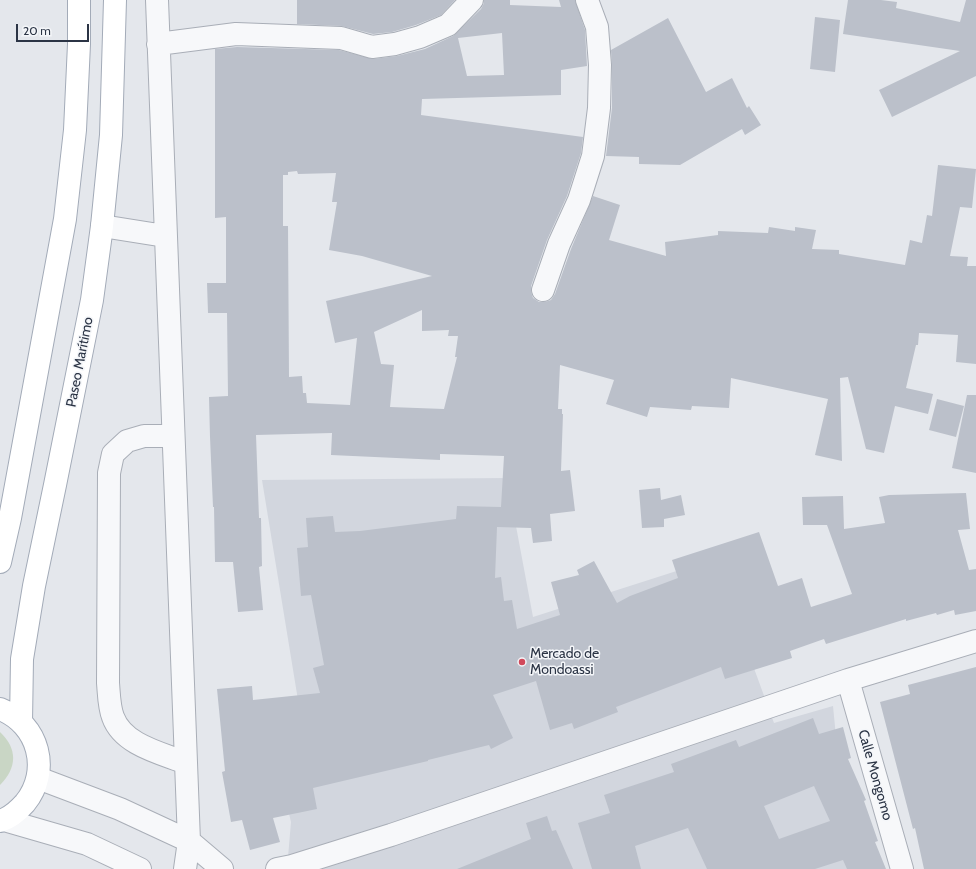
<!DOCTYPE html>
<html>
<head>
<meta charset="utf-8">
<style>
	body { margin:0 }
	#map { position:relative; width:976px; height:869px; overflow:hidden; background:#e4e7ec; font-family:Cabin,sans-serif }
	canvas { display:block }
	.scale { position:absolute; left:16px; top:24px; width:73px; height:18px; box-sizing:border-box; border:2px solid #2b3445; border-top:0; padding-left:5px; font-size:12px; line-height:14px; white-space:nowrap; color:#2b3445; -webkit-text-stroke:3px #f4f6f9; paint-order:stroke }
</style>
</head>
<body>
<div id="map">
<canvas width="976" height="869"></canvas>
<div class="scale">20 m</div>
</div>
<script>
const ctx = document.querySelector('canvas').getContext('2d');
ctx.lineJoin = 'round';
function paint(path, color) { ctx.fillStyle = color; ctx.fill(path, 'evenodd'); }
function stroke(path, color, width, dash) { ctx.strokeStyle = color; ctx.lineWidth = width; ctx.lineCap = dash ? 'butt' : 'round'; ctx.setLineDash(dash || []); ctx.stroke(path); }
function write(font, color, halo, rows, align = 'center') {
  ctx.font = font + ' Cabin,sans-serif'; ctx.lineWidth = 3; ctx.setLineDash([]); ctx.textBaseline = 'middle'; ctx.strokeStyle = halo; ctx.fillStyle = color; for (const [text, x, y, turn = 0] of rows) {
    ctx.save(); ctx.translate(x, y); ctx.rotate((+turn || 0) * Math.PI / 180); ctx.textAlign = isNaN(turn) ? turn : align; if (halo) ctx.strokeText(text, 0, 0); ctx.fillText(text, 0, 0); ctx.restore();
  }
}
paint(new Path2D(`
	M507 478 533 617 714 559 774 723 833 706 849 869H287L291 822 285 797 305 743 262 480Z`), '#d2d6de');
paint(new Path2D(`
	M0 732C18 749 17 768 0 785Z`), '#c9d6c5');
paint(new Path2D(`
	M297 0H455L441 15 416 25 392 32 373 34 342 26 297 24Z
	M484 0H510V5L561 7 559 0H575L585 30 587 66 561 70V95L422 99 421 115 583 137 581 153 567 196 547 240 531 286V292L533 298 539 302H545L551 300 555 294 571 249 593 196 620 205 609 240 666 256 665 242 718 235V231L768 233 769 227 795 231V227L816 230 812 249 839 250V254L905 265 910 240 922 243 927 215 932 216 938 165 976 169 972 208 960 207 950 256 968 257 967 266H976V364L956 362 958 335 919 333 918 345H916L906 388 933 394 928 414 895 406 884 453 866 449 848 377 840 378 842 461 815 455 828 399 731 378 729 408 692 406 691 410 650 407 647 417 606 404 614 380 560 365 558 409H562V414H563L561 471 570 470 575 511 550 514 552 541 533 543 531 528 497 527 495 578 501 577 504 601 512 600 517 629 560 615 551 582 579 575 577 570 594 561 617 603 630 596 678 578 672 560 759 532 778 586 802 578 811 607 852 594 827 525H803L802 497 843 496 844 529 885 523 879 497 889 495 966 493 970 529 958 530 969 570 976 569V611L955 615 954 610 937 615 936 613 906 621V619L826 644 824 639 790 651 792 658 725 679 721 667 616 707 618 712 574 729 572 723 550 730 536 681 493 695 513 738 491 749 489 745 428 760V761L313 788 317 809 273 818 280 842 250 850 242 820 231 822 222 772 225 771 217 689 252 686 253 700 320 693 313 668 324 665 311 595 301 596 297 548 308 547 306 518 333 516 335 532 360 531 456 519 457 506 501 507 504 456 440 454V460L331 455 332 433 256 435 259 518H261L262 566 259 567 263 610 238 612 233 562H215L214 507H213L210 437 209 397 228 396 227 313H208L207 283H226V217L215 218V49L237 47 339 50 373 59 397 56 425 49 453 36 481 9 484 3ZM502 33 504 75 467 76 458 38ZM297 171 298 174 336 173 332 202H337L329 250 362 256 432 276 326 301 335 343 357 338 350 405 307 403 306 393H303L302 376 289 377 288 226H283V175H288V172ZM422 310V331L449 330 448 336H458L455 357H457L444 409 390 407 394 365 381 364 374 332Z
	M848 0H881L897 2 896 8 960 22 966 0H976V76L892 117 879 90 960 51 843 34Z
	M815 17 840 20 835 72 810 69Z
	M668 18 706 92 732 78 747 108 749 106 761 125 745 135 742 129 680 165 639 164V157L606 156 612 108V65L611 50Z
	M967 395H976V473L952 468Z
	M937 399 964 406 956 437 929 430Z
	M660 488 661 500 681 495 685 515 664 519V527L642 528 639 490Z
	M976 667V869H924L915 828 913 829 880 702 910 694 908 685Z
	M813 718 819 734 843 727 851 758 848 759 866 800 864 801 878 841 875 842 886 869H847L843 860 815 869H707L688 828 635 846 641 869H592L578 823 610 813 604 795 674 772 671 764 736 740 739 747ZM814 786 830 821 779 839 764 806Z
	M547 816 552 831 556 830 573 869H457L531 839 526 823Z`), '#bbc0ca');
const minor = new Path2D(`
	M157 0 189 841 185 869
	M158 44 236 34 341 38 372 47 395 44 420 37 448 25 472 0
	M102 226 165 236
	M543 290 559 244 579 200 593 156 599 108 600 65 597 27 587 0
	M173 436H144L127 441 113 454 109 473 108 683C109 694 109 707 113 717 123 745 161 753 186 763
	M848 680 902 869
	M38 778 120 809 189 841 222 869
	M4 820 87 844 140 869
	M277 869 292 866 391 835 848 680 976 641`);
const major = new Path2D(`
	M0 562 10 518 65 219 75 130 79 44V0
	M0 709C39 724 51 771 25 803 18 811 10 818 0 821
	M21 722 22 659 34 586 55 485 92 300 102 226 111 135 115 0`);
stroke(minor, '#a9aeb7', 24);
stroke(major, '#a3abb8', 24);
stroke(minor, '#f7f8fa', 22);
stroke(major, '#fff', 22);
for (const [x, y, r, color] of [
	[522,662,4,"#d1495b"]
]) { const dot = new Path2D(); dot.arc(x, y, r, 0, 2 * Math.PI); ctx.fillStyle = color; ctx.fill(dot); stroke(dot, '#f4f6f9', 1.5); }
write('14px', '#2b3445', '#f4f6f9', [
	["Paseo Marítimo",80,362,-79],
	["Calle Mongomo",875,775,74]
]);
write('14px', '#2b3445', '#f4f6f9', [
	["Mercado de",530,654],
	["Mondoassi",530,670]
], 'left');
</script>
</body>
</html>
